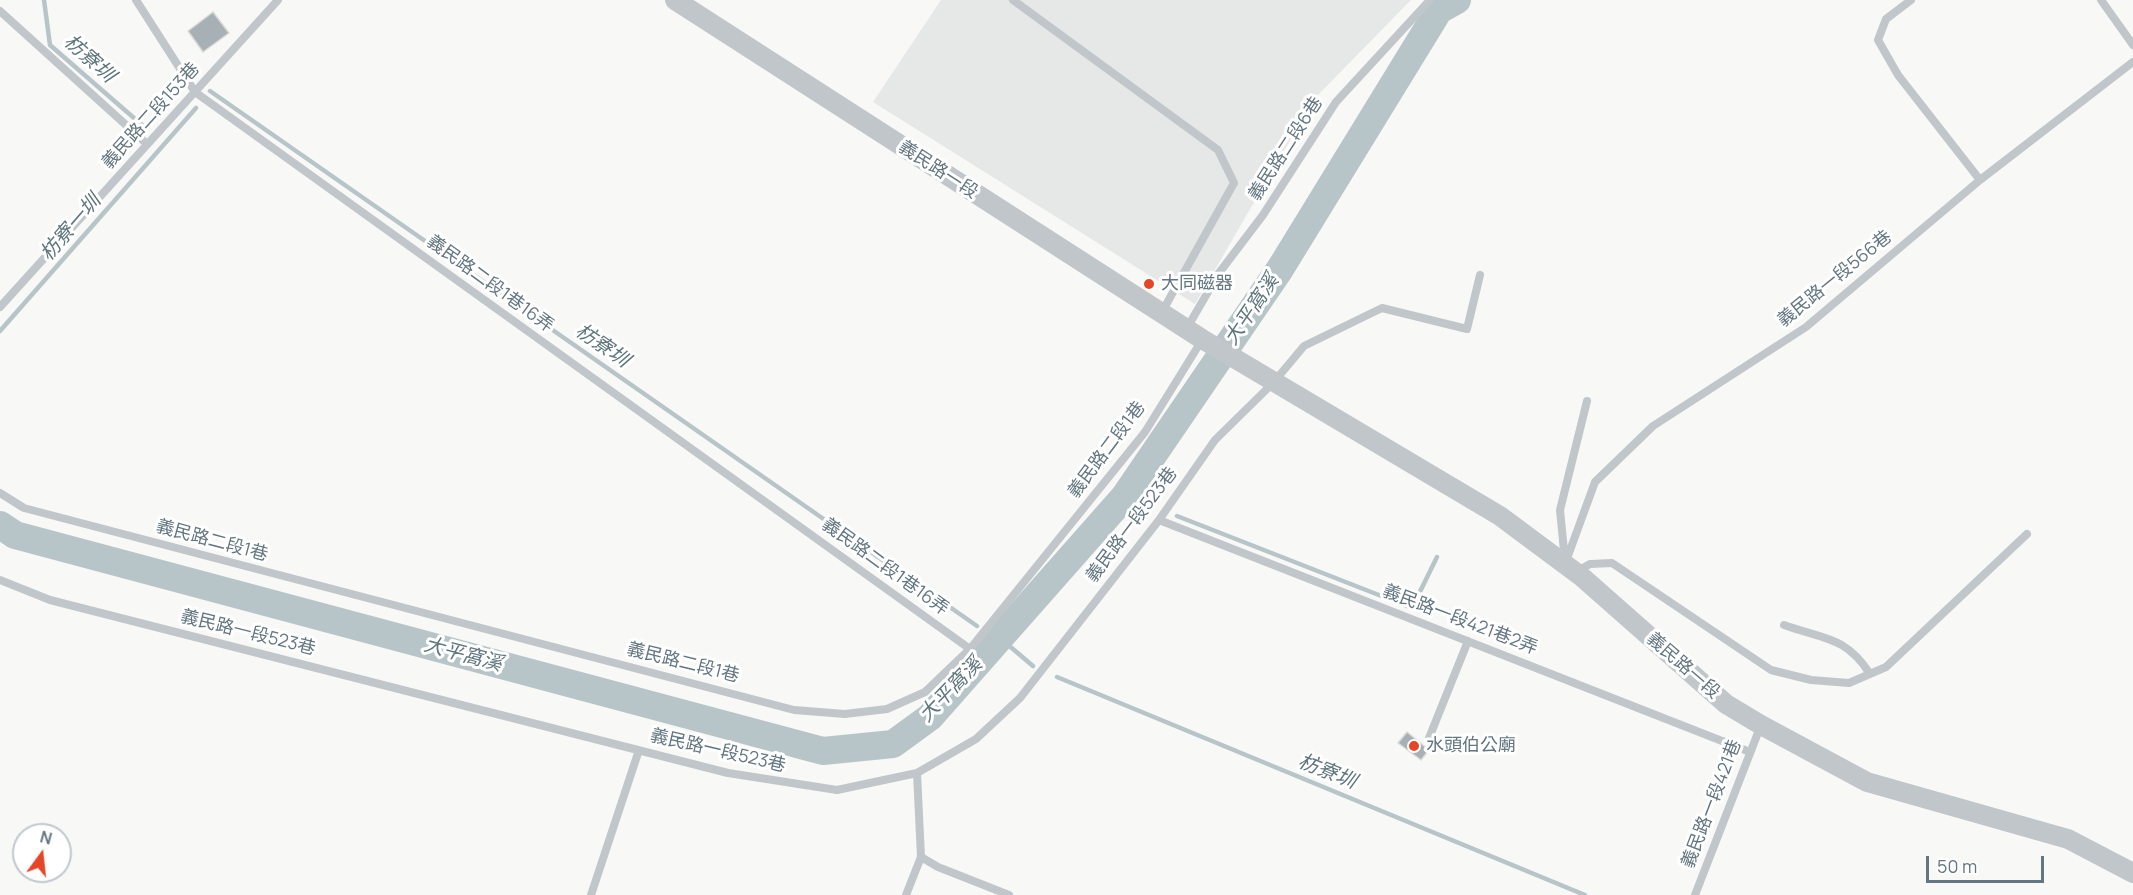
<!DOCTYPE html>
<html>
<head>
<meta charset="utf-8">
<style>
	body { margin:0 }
	#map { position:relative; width:2133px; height:895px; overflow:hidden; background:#f8f8f6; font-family:Manrope,sans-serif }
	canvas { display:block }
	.north { position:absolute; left:12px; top:823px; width:60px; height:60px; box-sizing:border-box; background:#fff; border:2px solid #c1c8cd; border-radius:50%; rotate:15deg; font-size:16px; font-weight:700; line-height:24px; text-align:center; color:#637681 }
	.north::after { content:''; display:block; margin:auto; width:21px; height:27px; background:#e64628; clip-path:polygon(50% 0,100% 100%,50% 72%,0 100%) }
	.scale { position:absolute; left:1926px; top:856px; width:118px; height:27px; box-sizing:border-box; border:3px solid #637681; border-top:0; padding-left:8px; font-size:18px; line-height:21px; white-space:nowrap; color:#637681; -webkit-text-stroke:4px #fff; paint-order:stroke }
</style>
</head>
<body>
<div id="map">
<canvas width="2133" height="895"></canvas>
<div class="north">N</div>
<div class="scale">50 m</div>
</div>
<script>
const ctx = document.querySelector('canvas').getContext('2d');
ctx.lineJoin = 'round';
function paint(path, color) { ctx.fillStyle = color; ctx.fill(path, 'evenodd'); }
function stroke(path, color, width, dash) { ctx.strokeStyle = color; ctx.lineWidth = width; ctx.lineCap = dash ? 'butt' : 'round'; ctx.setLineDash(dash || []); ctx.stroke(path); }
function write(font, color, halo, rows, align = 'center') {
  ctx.font = font + ' Manrope,"Noto Sans TC",sans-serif'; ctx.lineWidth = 6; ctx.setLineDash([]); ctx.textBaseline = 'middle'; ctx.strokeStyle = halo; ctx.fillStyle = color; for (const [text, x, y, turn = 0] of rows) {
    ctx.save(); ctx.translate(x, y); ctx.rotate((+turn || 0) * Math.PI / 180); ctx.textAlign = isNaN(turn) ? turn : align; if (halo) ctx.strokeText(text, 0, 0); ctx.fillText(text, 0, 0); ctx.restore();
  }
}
paint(new Path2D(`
	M941 0H1411L1314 99 1195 304 873 102Z`), '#e6e8e7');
stroke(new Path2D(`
	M44 0 50 45 142 125
	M210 91 977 626
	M0 331 196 108
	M1125 496 1152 507
	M1177 516 1412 608 1437 557
	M1000 638 1033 666
	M1057 677 1585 895`), '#b7c5c8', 4.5);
stroke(new Path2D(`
	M0 525 15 535 823 751 893 744 930 717 1125 496 1280 269 1439 10 1457 0`), '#b7c5c8', 28);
const building = new Path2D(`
	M213 12 229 33 203 52 188 31Z
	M1407 732 1429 750 1421 760 1398 743Z`);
paint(building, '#a6b0b5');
stroke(building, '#dadad8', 1.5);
stroke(new Path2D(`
	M136 0 195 92 970 649
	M1013 0 1218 150 1234 183 1162 312
	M1911 0 1886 19 1878 40 1898 75 1980 180
	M2101 0 2133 45
	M0 11 147 144
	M0 307 278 0
	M1187 328 1219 273 1263 215 1336 102 1430 0
	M0 493 24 508 794 710 845 714 887 709 925 692 970 649 1145 432 1202 340
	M1159 520 1750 752
	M1565 561 1560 510 1587 401
	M1565 564 1595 482 1653 426 1806 327 1980 180 2133 62
	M1576 572 1590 564 1612 563 1771 670 1811 680 1849 683 1886 667 2027 534
	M0 580 50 600 728 773 837 790 917 773 976 739 1020 698 1159 520 1215 440 1273 383 1304 346 1382 308 1467 329 1480 275
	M1784 625C1823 639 1846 636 1870 674
	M1429 738 1468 641
	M921 857 938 867 1009 895
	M591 895 639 750
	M906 895 921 857 917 773
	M1695 895 1761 725`), '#c1c6ca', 8);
stroke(new Path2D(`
	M675 0 1202 339 1500 516 1582 577 1726 704 1761 725 1867 782 2068 839 2133 873`), '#c1c6ca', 20);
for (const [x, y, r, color] of [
	[1149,284,6,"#e64628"],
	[1414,746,6,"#e64628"]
]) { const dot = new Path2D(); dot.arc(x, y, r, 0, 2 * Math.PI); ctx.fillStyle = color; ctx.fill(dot); stroke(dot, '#fff', 2); }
write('18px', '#637681', '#fff', [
	["義民路二段153巷",151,116,-48],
	["義民路二段6巷",1286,149,-57],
	["義民路一段",938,170,33],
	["義民路一段566巷",1835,279,-39],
	["義民路二段1巷16弄",490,284,36],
	["義民路二段1巷",1107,450,-53],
	["義民路一段523巷",1132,525,-53],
	["義民路二段1巷",212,541,15],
	["義民路二段1巷16弄",885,567,36],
	["義民路一段421巷2弄",1460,620,21],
	["義民路一段523巷",248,633,14],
	["義民路二段1巷",683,663,14],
	["義民路一段",1683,666,41],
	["義民路一段523巷",718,751,13],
	["義民路一段421巷",1712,804,-69]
]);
write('18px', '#637681', '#fff', [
	["大同磁器",1161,284],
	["水頭伯公廟",1426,746]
], 'left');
write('italic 20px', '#5e767c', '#fff', [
	["枋寮圳",89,59,42],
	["枋寮一圳",71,228,-49],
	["大平窩溪",1252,310,-56],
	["枋寮圳",602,346,35],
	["大平窩溪",463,655,15],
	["大平窩溪",951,690,-46],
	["枋寮圳",1327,772,22]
]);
</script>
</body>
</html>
